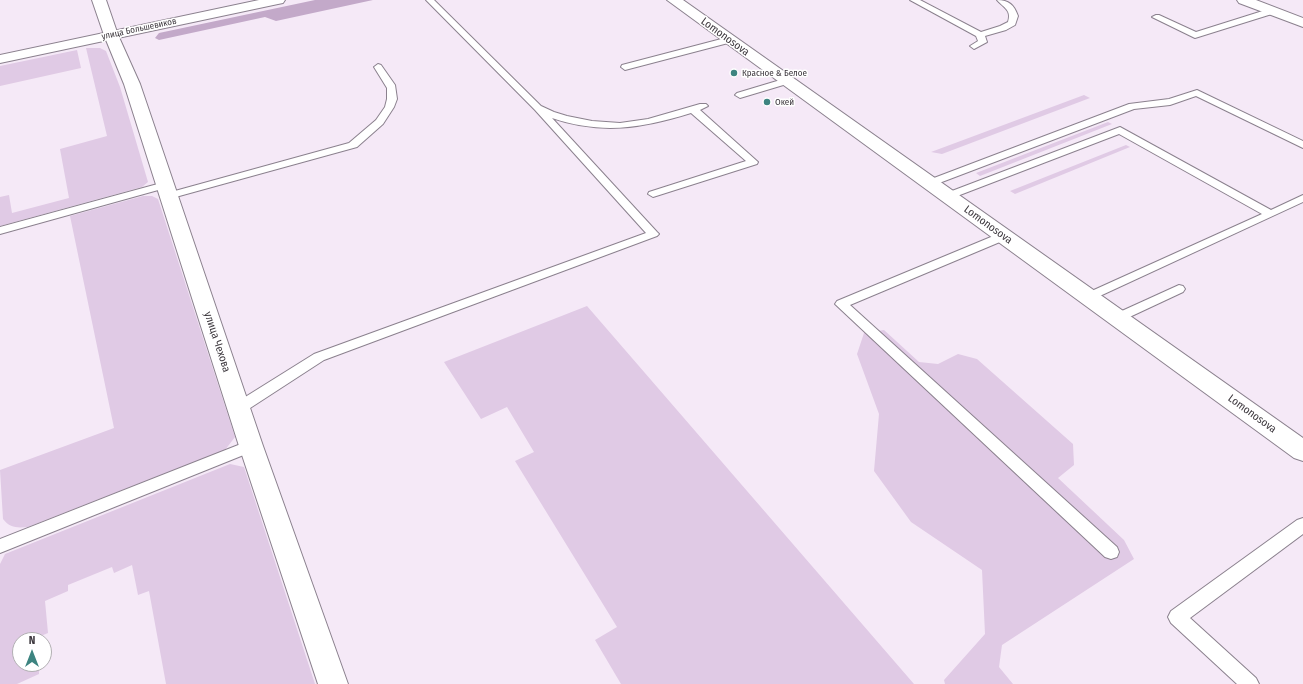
<!DOCTYPE html>
<html>
<head>
<meta charset="utf-8">
<style>
	body { margin:0 }
	#map { position:relative; width:1303px; height:684px; overflow:hidden; background:#f5e9f7; font-family:"Fira Sans Condensed",sans-serif }
	canvas { display:block }
	.north { position:absolute; left:12px; top:632px; width:40px; height:40px; box-sizing:border-box; background:#fff; border:1px solid #b1afb2; border-radius:50%; rotate:0deg; font-size:11px; font-weight:700; line-height:16px; text-align:center; color:#3d383e }
	.north::after { content:''; display:block; margin:auto; width:14px; height:18px; background:#3d8480; clip-path:polygon(50% 0,100% 100%,50% 72%,0 100%) }
</style>
</head>
<body>
<div id="map">
<canvas width="1303" height="684"></canvas>
<div class="north">N</div>
</div>
<script>
const ctx = document.querySelector('canvas').getContext('2d');
ctx.lineJoin = 'round';
function paint(path, color) { ctx.fillStyle = color; ctx.fill(path, 'evenodd'); }
function stroke(path, color, width, dash) { ctx.strokeStyle = color; ctx.lineWidth = width; ctx.lineCap = dash ? 'butt' : 'round'; ctx.setLineDash(dash || []); ctx.stroke(path); }
function write(font, color, halo, rows, align = 'center') {
  ctx.font = font + ' "Fira Sans Condensed",sans-serif'; ctx.lineWidth = 3; ctx.setLineDash([]); ctx.textBaseline = 'middle'; ctx.strokeStyle = halo; ctx.fillStyle = color; for (const [text, x, y, turn = 0] of rows) {
    ctx.save(); ctx.translate(x, y); ctx.rotate((+turn || 0) * Math.PI / 180); ctx.textAlign = isNaN(turn) ? turn : align; if (halo) ctx.strokeText(text, 0, 0); ctx.fillText(text, 0, 0); ctx.restore();
  }
}
paint(new Path2D(`
	M86 48H100L106 51 120 87 148 182 142 187 0 226V197L9 195 12 213 69 198 60 149 107 136Z
	M77 50 81 68 0 86V66Z
	M1084 95 1090 98 942 154 931 152Z
	M1108 122 1112 124 980 176 976 173Z
	M1126 145 1130 147 1015 194 1010 191Z
	M143 196H152L158 199 235 437 225 450 28 527C17 528 10 528 3 519L0 470 114 428 70 216Z
	M587 306 914 684H621L595 640 617 627 515 461 534 452 507 407 481 419 444 362Z
	M884 330 919 362 938 364 958 354 977 359 1073 444 1074 465 1058 478 1124 540 1134 559 1002 645 999 667 1013 684H945L944 680 985 634 982 570 911 522 874 471 879 414 857 354 864 333Z
	M230 464 244 467 315 684H166L149 591 138 595 132 565 114 573 112 567 68 585V591L45 601 48 633 36 638V640H20V664H39V674L17 684H0V564L5 554Z`), '#e0cae5');
paint(new Path2D(`
	M315 0H373L276 21 265 17 159 40 155 38 159 33Z`), '#c3a9c9');
const service = new Path2D(`
	M426 0H434L541 106 554 112 567 116 592 121 620 123 648 119 700 104H706L708 106 700 110 758 162 757 164 653 197 648 194 649 192 746 161 691 113C643 128 602 135 552 118L657 232 659 234 657 236 324 360 244 412 239 413 234 412 232 408 234 404 314 354 646 233 535 110Z
	M910 0H920L981 32 1000 26 1008 22C1012 10 1004 8 997 0 1009 0 1014 5 1018 16L1015 25 1006 30 985 36 987 42 974 49 970 46 978 41 976 36Z
	M1269 9H1272L1276 11 1275 13 1195 38 1152 17 1156 15H1159L1196 32Z
	M729 37 733 40 732 42 625 70 621 67 622 65Z
	M378 64 381 65 395 85 397 99 394 107 383 124 357 147 172 198 168 199 163 196 164 194 349 143 376 120 385 107 387 99V88L374 67Z
	M787 78 792 81 790 83 740 98 735 95 737 93Z
	M1197 90 1303 141V148L1196 96 1170 105 1134 109 934 185H926L925 183 926 181 1129 104 1169 99Z
	M1120 127 1271 210 1303 195V202L1089 301 1085 300 1083 297 1085 294 1262 214 1119 134 952 198 948 199 943 196 944 194Z
	M165 182 169 183 170 185 169 187 0 234V227Z
	M1003 232 1007 233 1009 236 1007 239 850 305 1117 547 1119 552 1117 557 1111 559 1105 557 835 304 837 301Z
	M1179 285 1183 286 1185 289 1183 292 1121 321 1117 322 1113 321 1111 318 1113 315Z
	M251 440 256 442 258 446 256 450 0 553V539Z
	M1303 518V534L1190 618 1256 678 1259 684H1237L1171 623 1168 617 1171 611 1297 520Z`);
const minor = new Path2D(`
	M92 0H106L118 35 140 84 263 446 348 684H318L239 446 124 84 104 35Z`);
const tertiary = new Path2D(`
	M667 0H683L1303 438V461L1294 458Z
	M1237 0H1256L1303 18V27L1239 3Z`);
const secondary = new Path2D(`
	M259 0H285L283 3 278 4 0 63V55Z`);
stroke(service, '#8b818e', 2);
stroke(minor, '#8b818e', 2);
stroke(tertiary, '#8b818e', 2);
stroke(secondary, '#8b818e', 2);
paint(service, '#fff');
paint(minor, '#fff');
paint(tertiary, '#fff');
paint(secondary, '#fff');
for (const [x, y, r, color] of [
	[734,73,4,"#3d8480"],
	[767,102,4,"#3d8480"]
]) { const dot = new Path2D(); dot.arc(x, y, r, 0, 2 * Math.PI); ctx.fillStyle = color; ctx.fill(dot); stroke(dot, '#fff', 1.5); }
write('9px', '#3d383e', '#fff', [
	["улица Большевиков",139,29,-12]
]);
write('9px', '#3d383e', '#fff', [
	["Красное & Белое",742,73],
	["Окей",775,102]
], 'left');
write('11px', '#3d383e', '#fff', [
	["Lomonosova",725,37,36],
	["Lomonosova",988,225,36],
	["улица Чехова",217,342,72],
	["Lomonosova",1252,414,36]
]);
</script>
</body>
</html>
